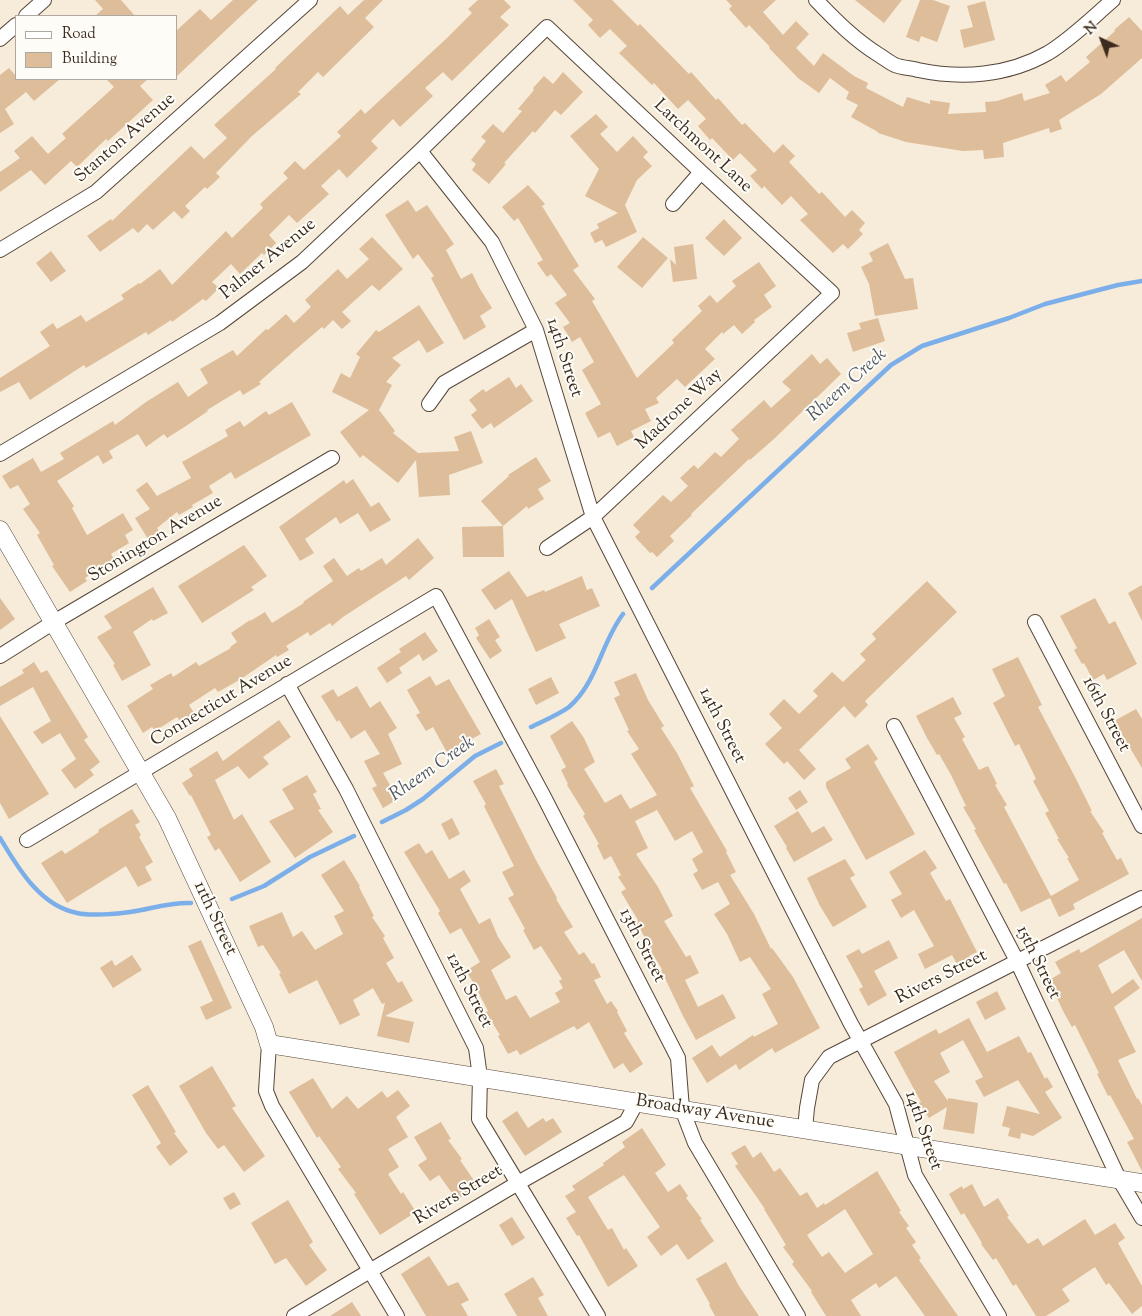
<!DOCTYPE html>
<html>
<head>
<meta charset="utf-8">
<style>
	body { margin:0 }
	#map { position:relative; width:1142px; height:1316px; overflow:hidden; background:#f6ecd9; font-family:"Sorts Mill Goudy",serif }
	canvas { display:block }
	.legend { position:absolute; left:15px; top:15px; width:162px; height:65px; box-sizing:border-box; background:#fdfcf7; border:1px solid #afa8a0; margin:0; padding:6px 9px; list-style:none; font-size:15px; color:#3b2a1e }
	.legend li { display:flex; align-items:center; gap:10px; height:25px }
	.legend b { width:25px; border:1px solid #afa8a0 }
	.north { position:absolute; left:1077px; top:15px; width:50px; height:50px; -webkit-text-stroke:4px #fdfcf7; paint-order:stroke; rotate:317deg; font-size:14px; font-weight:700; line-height:20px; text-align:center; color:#3b2a1e }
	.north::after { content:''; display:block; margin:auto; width:18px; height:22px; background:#3b2a1e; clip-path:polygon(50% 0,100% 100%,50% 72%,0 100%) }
</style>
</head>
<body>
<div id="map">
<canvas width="1142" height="1316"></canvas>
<ul class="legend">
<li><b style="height:6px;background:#fff"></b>Road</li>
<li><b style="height:14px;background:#debd9a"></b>Building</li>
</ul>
<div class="north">N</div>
</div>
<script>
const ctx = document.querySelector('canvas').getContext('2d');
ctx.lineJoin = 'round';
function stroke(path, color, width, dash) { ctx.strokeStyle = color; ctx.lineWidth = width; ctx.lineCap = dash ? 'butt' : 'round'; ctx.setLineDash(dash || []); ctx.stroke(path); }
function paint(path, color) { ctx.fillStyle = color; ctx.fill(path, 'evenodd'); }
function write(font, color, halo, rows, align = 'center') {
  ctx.font = font + ' "Sorts Mill Goudy",serif'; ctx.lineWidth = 4; ctx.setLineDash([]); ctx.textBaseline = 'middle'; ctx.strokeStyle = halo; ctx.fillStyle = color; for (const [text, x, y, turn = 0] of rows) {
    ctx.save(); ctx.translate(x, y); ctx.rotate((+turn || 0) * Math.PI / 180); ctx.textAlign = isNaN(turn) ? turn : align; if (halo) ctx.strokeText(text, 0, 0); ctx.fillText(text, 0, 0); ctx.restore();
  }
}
stroke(new Path2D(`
	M652 588 891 365 922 346 1009 318 1045 304 1118 285 1142 281
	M531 727C543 721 558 715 569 707 597 683 601 643 623 614
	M382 822 406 810 423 799 475 756 501 743
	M0 838C18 868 40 906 77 913 89 916 118 914 130 912 151 909 170 902 191 903
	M232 899 264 886 310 857 354 836`), '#7cafe9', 4.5);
paint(new Path2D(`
	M95 0H121L135 16H95L103 9Z
	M233 0H258L176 77V31L200 9 211 20Z
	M364 0H383L365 18 374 27 323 77 318 72 298 92 301 94 252 136 216 173 220 177 207 189 205 187 185 206 190 211 182 219 174 211 153 230 147 224 138 233 133 228 100 252 87 236 111 219 112 221 191 146 204 159 227 138 214 125 276 69 275 68 340 6 348 15Z
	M478 0H504L511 7 500 17 509 25 452 81 443 72 425 88 433 96 400 127 393 119 371 141 378 148 347 178 339 169 321 186 329 194 297 223 289 215 269 235 276 243 264 255 262 253 240 274 231 264 212 282 219 288 206 301 203 299 172 322 171 320 148 335 146 332 86 368 84 365 30 400 19 382 0 392V378L50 346 40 332 53 323 57 329 81 315 86 322 124 299 121 295 139 283 140 284 160 269 172 285 226 231 232 238 263 208 260 204 288 178 283 173 295 161 304 170 341 136 337 132 361 109 365 114 447 38 472 13 468 9Z
	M573 0H612L638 26 640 24 689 74 691 72 716 100 718 98 742 125 745 123 774 153 783 144 795 156 789 162 819 194 822 192 845 217 852 210 865 223 859 230 863 234 848 249 843 244 833 253 800 220 808 214 791 196 782 205 764 186 762 189 750 176 757 170 740 153 733 160 712 138 710 140 698 126 706 119 688 100 678 109 654 83 652 85 619 53 627 46 610 29 600 38 588 25 593 20Z
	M726 0H776L763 12 783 35 796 21 809 34 796 48 814 66 823 53 854 76 868 83 866 88 903 107 907 97 930 104V100L950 103 948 114 986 112 985 102 997 101 1022 93 1024 101 1050 93 1045 85 1061 75 1066 82 1090 62 1086 57 1115 31 1114 30 1129 17 1142 31V58L1101 94 1059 120 1062 129 1050 133 1049 128 1003 143 1004 157 984 159 983 150 963 151 906 142 878 133V132L851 117 858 105 846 99 849 92 830 78 819 93 798 78 769 48 770 47 749 25 746 28 729 9 732 6Z
	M855 0H902L884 23Z
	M920 0H933L950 6 937 42 921 36 919 42 906 37Z
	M985 1 995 40 964 48 960 30 973 27 967 6Z
	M9 68 16 76V79H60L34 101 26 92 5 109 14 124 0 133V75Z
	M563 72 583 92 561 115 555 110 535 133 533 131 504 163 506 164 489 184 472 170 476 164 471 160 486 141 481 137 493 124 503 133 522 111 518 109 534 90 533 88 544 76 553 84Z
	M106 79H148L140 86 153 100 108 141 106 139 77 167 71 161 45 185 31 170 0 192V172L20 158 14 151 32 136 48 154 66 138 62 134 114 87Z
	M596 114 608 127 600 134 617 152 633 136 648 152 643 157 652 166 637 180 625 205 637 232 606 247 602 240 595 243 590 233 599 228 597 224 618 213 585 196 599 169 570 136Z
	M528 185 545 204 542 206 579 266 573 270 595 299 592 301 637 378 674 343 672 340 702 311 698 306 710 295 717 303 736 286 732 281 759 262 776 286 764 295 772 307 754 320 755 322 742 334 734 325 723 334 722 332 705 349 715 359 685 387 677 379 656 398 659 403 645 409 651 421 631 431 634 437 617 446 610 432 598 438 585 413 601 404 582 370 594 362 580 337 572 342 563 327 570 323 555 303 567 295 551 274 547 277 537 263 543 260 518 218 514 221 502 207Z
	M408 200 416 212 427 205 454 244 446 250 461 279 472 273 480 289 492 308 480 316 486 327 464 340 431 278 434 276 418 254 413 259 385 215Z
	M724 219 742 238 724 256 705 238Z
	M372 237 403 269 379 291 372 285 342 312 351 321 342 329 333 320 324 329 322 327 294 351 259 382 261 384 243 395 240 390 207 410 208 411 186 426 167 438 164 434 146 447 138 434 109 451 113 458 103 464 98 455 57 481 74 506 72 508 87 535 123 513 133 530 125 535 129 543 111 554 114 559 85 578 87 581 70 592 52 566 54 565 37 535 40 533 23 509 30 504 18 485 10 489 2 476 33 458 41 472 64 459 60 453 113 421 115 425 146 402 178 382 188 397 208 383 200 369 233 350 237 356 266 329 268 330 286 314 294 323 311 307 305 300 338 269 347 279 369 259 359 249Z
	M643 237 668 258 642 288 617 267Z
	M888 243 905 279 913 278 918 309 875 316 869 284 861 267 873 261 869 253Z
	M693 244 697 279 673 282 670 259 676 265 674 247Z
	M51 251 66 271 51 282 36 263Z
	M419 305 444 343 427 353 419 340 392 358 401 365 386 382 392 385 379 410 395 431 393 433 418 453 459 451 454 437 471 431 483 463 449 475 450 495 419 497 416 460 398 483 363 455 360 458 340 432 369 410 332 392 341 373 350 378 360 357 356 354 376 330 379 332Z
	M878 318 885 341 853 352 847 333 861 329 859 323Z
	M812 354 820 364 827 358 841 374 775 438 750 460 749 459 691 514 692 515 670 536 674 541 657 557 652 552 650 553 635 537 640 532 633 525 663 495 671 502 688 486 680 478 694 465 698 469 715 452 721 457 739 439 731 430 764 400 771 408 791 390 782 382Z
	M509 377 516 388 521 384 533 401 494 428 491 423 482 429 471 415 477 410 469 400 483 389 486 392Z
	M292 402 311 435 235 479 231 472 209 486 213 493 192 505 193 507 179 515 177 512 157 528 160 532 148 539 135 518 150 509 136 490 147 482 157 496 191 478 182 462 228 436 225 430 240 421 244 427 266 411 269 415Z
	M536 457 551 481 538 489 544 499 528 509 527 506 503 526 504 557H463L462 527 503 526 481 501 509 476 508 475Z
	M353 479 371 507 379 502 391 520 370 532 358 513 340 524 336 517 305 539 314 553 300 561 279 527 344 480 346 484Z
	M418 538 434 558 409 580 406 576 343 617 332 626 330 623 310 636 308 632 286 646 289 650 277 657 276 655 241 679 218 692 215 688 189 705 196 716 182 724 177 717 155 731 152 727 143 733 127 706 153 689 150 685 171 673 173 677 196 662 199 666 231 648 230 647 237 642 231 633 250 620V621L265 612 272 623 304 603 303 602 333 581 323 566 334 558 347 576 359 568 361 571 382 558 386 565Z
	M244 545 267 576 251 587 254 590 202 623 178 586Z
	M509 571 527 597 544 590 545 592 582 576 587 590 592 588 600 606 559 624 566 638 536 652 512 599 495 610 481 590Z
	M927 581 957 612 865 701 868 705 855 718 844 706 799 750 816 769 804 780 787 761 784 764 765 744 782 728 769 714 784 699 799 714 818 696 813 691 832 672 843 682 866 660 860 654 876 639 872 634Z
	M1142 585V621L1128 593Z
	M153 587 168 613 153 621 152 619 133 632 151 665 122 681 113 665 115 664 97 637 112 628 104 616Z
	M0 598 15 619 0 630Z
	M1095 598 1109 624 1115 621 1137 664 1107 680 1104 674 1093 680 1084 663 1082 664 1074 650 1077 648 1060 616Z
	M489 619 500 637 495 640 502 651 490 659 476 638 479 635 475 628Z
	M425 632 438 651 423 661 419 654 399 668 402 673 387 683 377 668 401 652 399 649Z
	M1018 657 1042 705 1038 707 1075 777 1092 811H1090L1104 832 1102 833 1117 860 1121 858 1129 874 1073 904 1075 909 1059 917 1050 898 1021 912 1006 883 1004 884 974 830 976 829 963 807 966 806 951 775 939 754 937 755 927 738 916 716 953 697 962 714 954 718 965 737 962 739 979 770 988 766 997 784 995 785 1007 805 1004 807 1051 896 1079 880 1067 858H1069L1057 839H1059L1045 813 1049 811 1033 781 1036 779 1019 744 1015 746 993 703 1005 696 992 669Z
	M34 662 41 673 47 670 88 737 84 740 100 762 90 770 94 775 75 789 61 770 76 759 60 733 42 744 33 732 51 721 33 687 0 706V687L24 673 22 670Z
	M636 673 648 700 664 726 661 728 677 753 694 786 690 788 727 851 726 852 736 872 730 875 754 914 771 949 772 948 793 977 820 1028 775 1053 772 1048 739 1070 736 1064 707 1083 692 1058 712 1045 720 1057 753 1035 754 1037 778 1024 762 994 771 989 750 957 740 962 727 934 714 914 730 904 718 882 702 890 693 874 698 871 692 859 703 852 692 831 675 841 657 810 635 821 648 848 636 854 658 887 673 916 664 921 686 957 690 955 699 973 685 980 698 1007 723 994 736 1018 696 1040 683 1016 661 970 662 969 643 939 645 938 636 921 638 920 621 892 626 889 618 877 621 875 611 856 604 860 597 845 599 844 583 816 585 814 567 785 568 784 561 770 566 767 550 736 572 721 584 738 595 762 584 769 605 803 621 794 630 809 657 795 631 754 639 749 627 731 629 730 614 698 620 695 614 682Z
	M430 676 436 686 449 679 481 734 466 742 469 748 450 758 433 727 426 731 416 715 420 713 407 690Z
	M551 677 559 693 536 705 528 689Z
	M357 686 370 708 380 701 397 728 388 734 402 764 383 773 398 799 383 808 372 788 377 786 364 761 380 754 365 730 351 739 339 720 337 722 321 696 333 689 338 697Z
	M1136 709 1142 719V768L1114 721Z
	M0 716 49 794 9 819 0 803Z
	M279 720 291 737 263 757 269 764 249 779 238 766 215 780 234 820 242 814 271 862 240 882 219 848 215 851 207 837 211 835 191 795 190 796 182 783 193 776 189 769 217 751 223 761Z
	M868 744 878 759 874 762 915 834 866 860 826 787V782L851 768 845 759Z
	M496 769 504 784 499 786 537 862 557 898 556 899 573 927 564 932 579 955 584 952 592 964 594 963 601 977 594 980 607 1004 611 1001 618 1011 617 1012 627 1031 624 1033 643 1064 630 1073 623 1063 614 1069 589 1022 577 1030 574 1026 520 1055 517 1050 508 1054 498 1036 500 1035 486 1012 488 1011 473 982 466 971 480 962 461 928 450 934 438 913 440 911 404 852 419 843 426 854 432 850 449 879 464 870 471 881 460 889 479 924 490 918 498 937 511 957 491 970 506 1000 516 995 530 1018 560 1002 555 993 563 988 559 981 562 979 541 946 534 950 523 930 525 929 508 898 514 895 502 872 514 866 484 806 486 804 473 781Z
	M307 775 317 792 313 794 321 809 318 810 333 832 295 858 269 821 294 809 282 789Z
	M800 790 808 802 796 810 788 798Z
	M132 809 140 822 135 825 141 835 139 837 153 862 145 867 152 880 138 887 126 866 67 903 41 863 62 850 65 854 99 832 98 830Z
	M798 811 812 833 824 826 833 840 794 862 786 848 787 847 774 826Z
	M452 818 460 834 449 840 441 824Z
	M925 850 937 868 930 873 946 901 950 899 977 952 969 956 970 960 958 966 952 955 925 969 918 954 934 946 914 910 901 918 891 900 902 894 889 872Z
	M845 859 855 875 850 878 867 907 833 927 820 906 807 878Z
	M344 860 360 886 359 887 374 916 372 917 385 936 383 938 394 958 386 963 398 983 402 981 413 1001 385 1016 414 1022 409 1043 377 1036 385 1003 382 1004 373 988 353 1000 360 1015 340 1025 317 980 289 994 279 974 281 973 263 945 258 947 249 926 282 912 293 937 302 931 315 950 343 934 334 916 344 911 321 875Z
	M1142 918V981L1124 950 1098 965 1112 994 1133 979 1140 988 1114 1007 1136 1052 1118 1060 1137 1099 1138 1098 1142 1105V1171L1127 1142 1134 1139 1110 1095 1108 1096 1097 1074 1099 1073 1075 1025 1072 1027 1063 1011 1057 998 1060 997 1051 979 1061 973 1055 962 1079 949 1081 953Z
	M201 940 232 1008 206 1020 200 1007 213 1001 188 946Z
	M889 940 898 958 874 971 887 995 868 1006 859 989 863 987 846 956 859 949 862 954Z
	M132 955 142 970 113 988 100 968 112 960 115 966Z
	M997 991 1006 1009 985 1020 976 1002Z
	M969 1018 987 1052 1019 1036 1028 1053 1031 1052 1045 1079 1047 1077 1053 1087 1045 1092 1062 1118 1033 1136 1021 1133 1020 1139 1008 1136 1010 1128 1002 1126 1007 1106 1040 1114 1018 1080 984 1097 975 1081 983 1077 963 1040 940 1053 950 1072 934 1081 948 1101V1098L978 1103 974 1134 943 1129 947 1107 929 1118 919 1103 921 1102 894 1052 936 1029 939 1034Z
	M212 1066 236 1106 232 1108 265 1156 244 1172 224 1145 218 1149 206 1133 179 1086Z
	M313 1078 332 1109 347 1096 358 1109 382 1091 387 1098 398 1090 410 1106 396 1117 408 1137 388 1149 399 1167 388 1174 401 1194 403 1192 416 1212 380 1235 354 1194 356 1193 338 1169 341 1167 319 1136 317 1138 289 1092Z
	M148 1085 176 1132 174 1133 188 1152 170 1166 156 1147 161 1143 132 1095Z
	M517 1111 528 1128 543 1118 546 1122 553 1118 562 1132 525 1156 502 1121Z
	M441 1122 451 1139 448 1140 462 1159 460 1160 477 1185 457 1200 439 1175 430 1181 418 1165 427 1159 414 1137Z
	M642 1128 666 1165 655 1173 668 1192 680 1184 688 1196 686 1198 702 1219 700 1220 714 1241 688 1260 677 1244 661 1256 647 1237 660 1227 624 1175 588 1197 608 1230 612 1228 624 1250 626 1248 638 1266 608 1287 579 1235 577 1236 566 1218 576 1212 565 1196 575 1190 572 1186 604 1165 603 1163 625 1147 622 1142Z
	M745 1145 753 1158 761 1152 774 1172 780 1168 800 1196 807 1192 817 1208 824 1203 825 1205 877 1171 901 1211 899 1212 909 1226 906 1228 916 1242 912 1245 921 1258 919 1260 958 1316H925L896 1276 879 1288 876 1283 851 1300 861 1316H826L811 1292 812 1291 792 1264 794 1262 783 1247 786 1245 764 1209H765L735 1166 738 1164 731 1153ZM845 1209 873 1254 845 1273 829 1252 822 1257 807 1235Z
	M972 1184 984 1207 998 1198 1009 1216 1007 1217 1028 1244 1038 1238 1043 1246 1085 1219 1095 1235 1115 1223 1125 1238 1118 1243 1142 1286V1306L1132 1314 1109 1283 1106 1285 1095 1267 1062 1289 1070 1301 1046 1316H1036L1016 1284 1013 1286 996 1258 993 1260 981 1244 982 1243 964 1213 961 1215 949 1194 962 1186 963 1189Z
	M234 1192 241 1204 230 1210 223 1198Z
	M288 1200 313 1242 309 1245 327 1270 306 1286 286 1258 275 1264 251 1223Z
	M512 1217 525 1238 512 1246 499 1225Z
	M429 1256 448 1286 458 1282 469 1300 461 1304 468 1316H426L401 1274Z
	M726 1262 739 1286 759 1316H715L709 1305 710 1304 696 1279Z
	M533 1277 544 1295 538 1298 548 1316H517L504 1294Z
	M352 1302 361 1316H330Z`), '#debd9a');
const minor = new Path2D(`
	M816 0C836 21 855 40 879 55 884 58 890 63 895 65 902 68 911 68 918 70 961 79 1008 76 1048 53 1071 39 1092 18 1113 0
	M26 16 44 0
	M0 39 16 25
	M420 151 492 242 536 330 593 517 851 1024 896 1104 915 1175 999 1316
	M673 204 701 172
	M0 250 96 192 310 0
	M429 404 444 383 536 330
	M0 454 220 323 302 262 420 151 547 27 701 172 832 293 593 517 547 548
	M1035 622 1142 826
	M0 656 54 622 332 458
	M287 684 346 789 476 1048 480 1077 479 1119 598 1316
	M894 726 1017 961 1119 1179 1142 1218
	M27 840 436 596 544 797 678 1058 682 1109 695 1143 798 1316
	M269 1044 266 1091 272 1106 397 1316
	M805 1129 807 1108 812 1080 829 1057 1142 898
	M294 1316 518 1183 626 1122 637 1102`);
const tertiary = new Path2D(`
	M0 530 167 818 264 1027 269 1044 1142 1183`);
stroke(minor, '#57473a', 16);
stroke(tertiary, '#57473a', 19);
stroke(minor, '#fff', 14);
stroke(tertiary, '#fff', 18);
write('18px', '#3b2a1e', '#fdfcf7', [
	["Stanton Avenue",126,139,-41],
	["Larchmont Lane",702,147,43],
	["Palmer Avenue",269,260,-39],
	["14th Street",563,358,72],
	["Madrone Way",680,410,-43],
	["Stonington Avenue",156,540,-31],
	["Connecticut Avenue",222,702,-31],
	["16th Street",1105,715,62],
	["14th Street",721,726,63],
	["11th Street",214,919,65],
	["13th Street",641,946,63],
	["15th Street",1037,963,64],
	["Rivers Street",942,978,-27],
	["12th Street",468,991,63],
	["Broadway Avenue",705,1113,9],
	["14th Street",922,1131,71],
	["Rivers Street",459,1196,-31]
]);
write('italic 19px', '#525965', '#fdfcf7', [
	["Rheem Creek",848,386,-42],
	["Rheem Creek",433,770,-35]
]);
</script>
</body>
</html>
